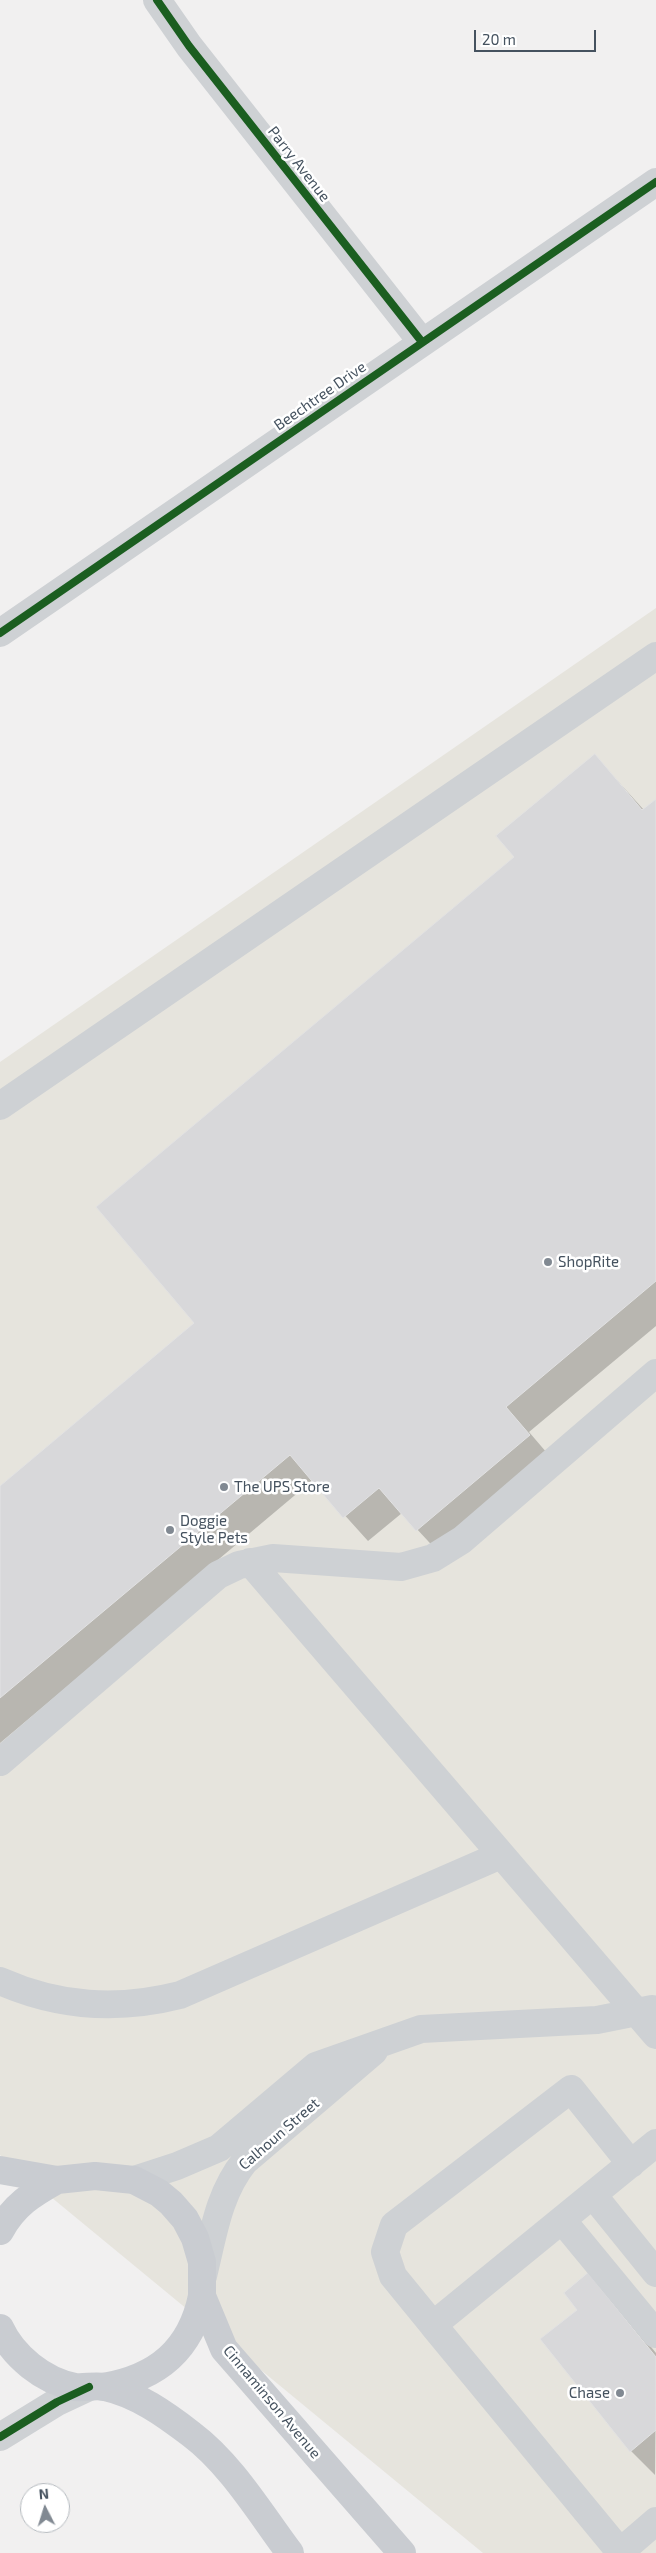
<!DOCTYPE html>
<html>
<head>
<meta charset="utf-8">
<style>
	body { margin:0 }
	#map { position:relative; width:656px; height:2553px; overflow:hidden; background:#f1f0f0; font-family:"Exo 2",sans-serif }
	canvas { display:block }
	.north { position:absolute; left:20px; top:2483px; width:50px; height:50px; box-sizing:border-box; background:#fff; border:1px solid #b5babf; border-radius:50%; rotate:355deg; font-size:14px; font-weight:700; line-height:20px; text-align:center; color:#45525f }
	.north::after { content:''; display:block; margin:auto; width:18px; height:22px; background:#818992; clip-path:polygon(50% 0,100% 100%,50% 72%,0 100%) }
	.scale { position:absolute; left:474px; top:30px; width:122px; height:22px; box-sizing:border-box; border:2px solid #45525f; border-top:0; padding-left:6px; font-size:15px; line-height:18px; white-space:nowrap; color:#45525f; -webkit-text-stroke:4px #fff; paint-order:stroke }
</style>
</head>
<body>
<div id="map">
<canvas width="656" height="2553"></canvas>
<div class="north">N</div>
<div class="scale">20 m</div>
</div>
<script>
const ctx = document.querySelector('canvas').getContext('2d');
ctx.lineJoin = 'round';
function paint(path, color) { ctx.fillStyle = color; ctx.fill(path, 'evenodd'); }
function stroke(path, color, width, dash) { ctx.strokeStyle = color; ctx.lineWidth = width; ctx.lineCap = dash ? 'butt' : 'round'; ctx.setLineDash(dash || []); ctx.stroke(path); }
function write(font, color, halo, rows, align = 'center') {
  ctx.font = font + ' "Exo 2",sans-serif'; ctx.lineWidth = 5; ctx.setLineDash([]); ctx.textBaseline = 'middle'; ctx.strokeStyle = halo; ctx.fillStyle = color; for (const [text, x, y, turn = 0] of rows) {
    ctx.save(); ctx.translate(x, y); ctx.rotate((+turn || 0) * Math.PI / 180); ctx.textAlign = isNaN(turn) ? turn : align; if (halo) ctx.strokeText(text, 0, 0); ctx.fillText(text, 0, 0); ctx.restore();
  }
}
paint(new Path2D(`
	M656 608V2553H483L0 2155V1062Z`), '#e6e4dd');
paint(new Path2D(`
	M595 756 644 810 656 800V1326L529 1432 553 1460 441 1555 402 1513 368 1541 313 1480 0 1743V1488L196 1323 516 857Z
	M588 2275 612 2299 656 2353 655 2475 631 2451 578 2310Z`), '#0003');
const building = new Path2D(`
	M595 754 642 810 656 799V1281L506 1407 530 1435 416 1531 379 1488 343 1518 290 1455 0 1698V1486L194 1323 96 1207 514 857 496 836Z
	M588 2273 656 2357V2430L630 2452 540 2339 577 2310 564 2293Z`);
paint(building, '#d8d8da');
stroke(building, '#e2e2e3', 1);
stroke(new Path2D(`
	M157 0 189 46 422 342
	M0 633 656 182
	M0 1106 656 656
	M250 1562 656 2035
	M0 1762 218 1575 239 1565 273 1558 401 1567 433 1558 462 1540 656 1373
	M0 1981C59 2007 117 2011 180 1995L501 1855
	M134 2180 177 2166 219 2148 316 2066 421 2029 597 2020 652 2009
	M593 2195 656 2273
	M562 2220 656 2334
	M203 2276C213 2236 218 2194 245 2161L374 2051
	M433 2325 393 2276 385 2252 394 2225 571 2089 631 2164
	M0 2437 57 2402 89 2387
	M620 2552 656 2521
	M621 2553 433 2325 656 2143`), '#ced1d4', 28);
stroke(new Path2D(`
	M0 2170 57 2180 95 2176 134 2180 159 2193 171 2203 185 2219 195 2238 202 2262V2296L224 2349 402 2553
	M0 2231C14 2205 32 2194 57 2180
	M0 2328C13 2356 43 2381 75 2387 85 2388 95 2385 105 2387 137 2394 165 2414 191 2434 231 2464 260 2513 290 2553
	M103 2387C157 2378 191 2350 202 2296`), '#c9ccd1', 28);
stroke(new Path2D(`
	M157 0 189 46 422 342
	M0 633 656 182
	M0 2437 57 2402 89 2387`), '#1b5e20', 8);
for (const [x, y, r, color] of [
	[548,1262,5,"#818992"],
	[224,1487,5,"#818992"],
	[170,1530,5,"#818992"],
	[620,2393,5,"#818992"]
]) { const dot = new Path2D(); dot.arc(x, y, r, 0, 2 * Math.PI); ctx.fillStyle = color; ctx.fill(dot); stroke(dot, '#fff', 2); }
write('15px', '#45525f', '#fff', [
	["Parry Avenue",299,164,52],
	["Beechtree Drive",320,396,-35],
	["Calhoun Street",279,2134,-41],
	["Cinnaminson Avenue",272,2402,50]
]);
write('15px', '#45525f', '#fff', [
	["ShopRite",558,1262],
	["The UPS Store",234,1487],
	["Doggie",180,1521],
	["Style Pets",180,1538],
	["Chase",610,2393,"right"]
], 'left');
</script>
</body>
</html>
